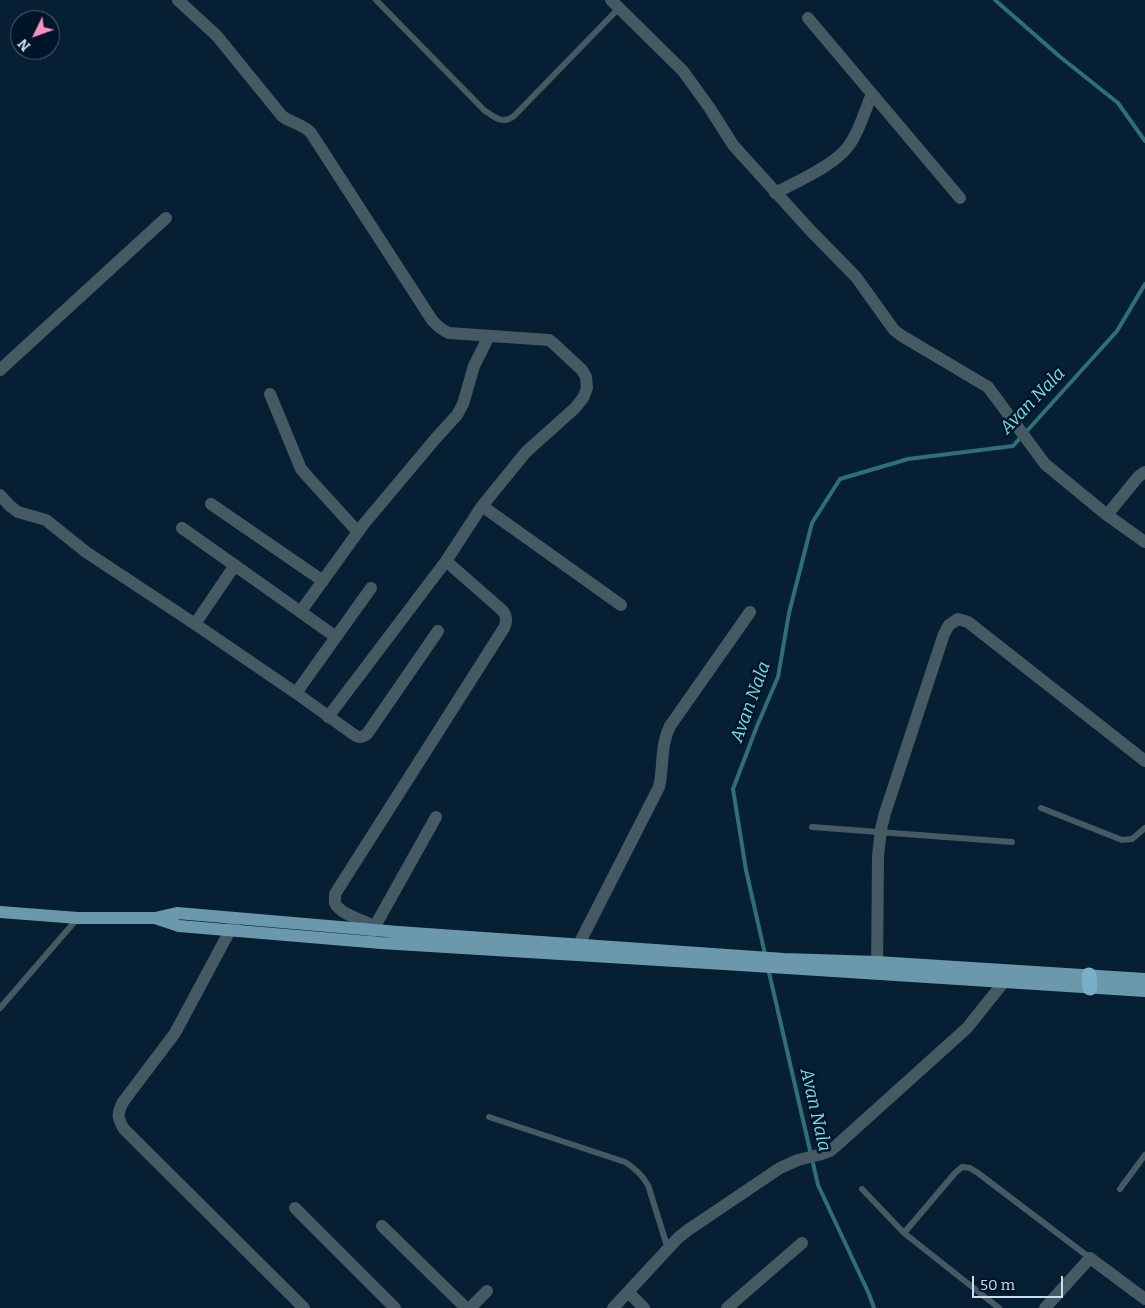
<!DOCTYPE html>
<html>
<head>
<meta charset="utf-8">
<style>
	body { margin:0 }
	#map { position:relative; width:1145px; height:1308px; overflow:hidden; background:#071f32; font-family:Bitter,serif }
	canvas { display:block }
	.north { position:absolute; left:10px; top:10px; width:50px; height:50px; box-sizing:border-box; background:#011528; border:1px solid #536575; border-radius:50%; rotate:228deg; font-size:14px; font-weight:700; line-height:20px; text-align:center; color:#cedce9 }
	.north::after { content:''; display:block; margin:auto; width:18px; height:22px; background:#fd8ebf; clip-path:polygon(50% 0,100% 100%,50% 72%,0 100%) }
	.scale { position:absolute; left:972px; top:1276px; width:91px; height:22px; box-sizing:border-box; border:2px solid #cedce9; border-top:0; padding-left:6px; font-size:15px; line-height:18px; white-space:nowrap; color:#cedce9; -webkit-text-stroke:4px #011528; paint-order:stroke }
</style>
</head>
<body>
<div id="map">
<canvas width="1145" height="1308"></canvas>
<div class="north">N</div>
<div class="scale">50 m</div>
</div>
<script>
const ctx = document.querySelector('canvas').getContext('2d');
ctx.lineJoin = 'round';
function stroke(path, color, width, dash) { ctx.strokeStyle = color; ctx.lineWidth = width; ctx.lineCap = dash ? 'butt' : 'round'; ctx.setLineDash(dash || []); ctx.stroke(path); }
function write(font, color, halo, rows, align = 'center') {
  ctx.font = font + ' Bitter,serif'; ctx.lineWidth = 5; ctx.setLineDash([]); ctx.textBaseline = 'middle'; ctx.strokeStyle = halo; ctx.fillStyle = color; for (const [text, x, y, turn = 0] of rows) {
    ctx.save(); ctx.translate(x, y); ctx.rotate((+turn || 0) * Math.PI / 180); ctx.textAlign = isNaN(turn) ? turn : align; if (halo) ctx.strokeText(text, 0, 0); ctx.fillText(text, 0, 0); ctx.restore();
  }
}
stroke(new Path2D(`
	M995 0 1059 56 1118 103 1145 141
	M1026 432 1117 331 1145 284
	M765 954 746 870 733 789 757 726 778 677 789 613 812 523 840 479 908 459 1013 446 1021 437
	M768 968 818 1185 869 1294 874 1308`), '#2f6f76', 4);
stroke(new Path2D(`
	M376 0 484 110C494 117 503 125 514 116L619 8
	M1041 808 1122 840 1132 839 1145 828
	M812 827 1012 842
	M0 1008 77 919
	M489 1117 625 1162C635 1168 642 1175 648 1185L668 1249
	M862 1189 904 1233 999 1308
	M1120 1189 1145 1155
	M904 1233 955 1173 962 1167 970 1168 978 1173 1090 1258`), '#455a63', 6);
stroke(new Path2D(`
	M178 0 217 36 282 116C291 123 303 124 311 133L432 320C437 326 442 330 449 333L549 340 553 343 582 370 586 377 587 388 583 398 575 408 526 452 482 506 446 561 328 717
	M611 0 683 71 709 107 733 145 810 230 856 277 894 330 902 336 988 387 1045 464 1107 515 1145 542
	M808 18 960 198
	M775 193C798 181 836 165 850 144 860 129 865 110 872 94
	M0 370 166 218
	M270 394 301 469 307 476 358 532
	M0 495 10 506 18 512 46 520 86 552 195 624 296 693 353 734C359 738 361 738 367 734L438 631
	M211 504 323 581
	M482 506 621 605
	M1107 515 1138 477 1145 472
	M182 528 336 637
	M301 611 363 525 436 438 457 415 463 404 474 366 489 336
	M195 624 235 565
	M296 693 371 588
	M234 923 175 1033 123 1102C117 1114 117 1118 124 1129L304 1308
	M375 926C365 921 339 914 335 903 335 901 335 896 335 894L504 628C507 621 507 617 503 611L446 561
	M372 932 375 926 436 817
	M579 944 659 787C664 766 660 746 670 726L750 612
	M877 972 878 856 881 829 885 813 944 634 949 625 958 619 968 622 1145 761
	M295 1208 395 1308
	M382 1226 466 1308
	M628 1292 644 1308
	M470 1308 487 1291
	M613 1308 678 1238 688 1230 780 1168 798 1160 822 1154 830 1151 836 1146 967 1028 1003 983
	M727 1308 802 1243
	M1045 1308 1090 1258 1145 1299`), '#455a63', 12);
stroke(new Path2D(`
	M0 912 78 918H155L177 913 398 932 784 959 877 962 1145 979
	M155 918 179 926 381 943 724 964 1145 991`), '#6b98ab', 12);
stroke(new Path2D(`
	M1089 975 1090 988`), '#7ab0c7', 15);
write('italic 18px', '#78dde8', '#011528', [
	["Avan Nala",1033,401,-46],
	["Avan Nala",751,702,-70],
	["Avan Nala",815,1110,77]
]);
</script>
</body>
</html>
